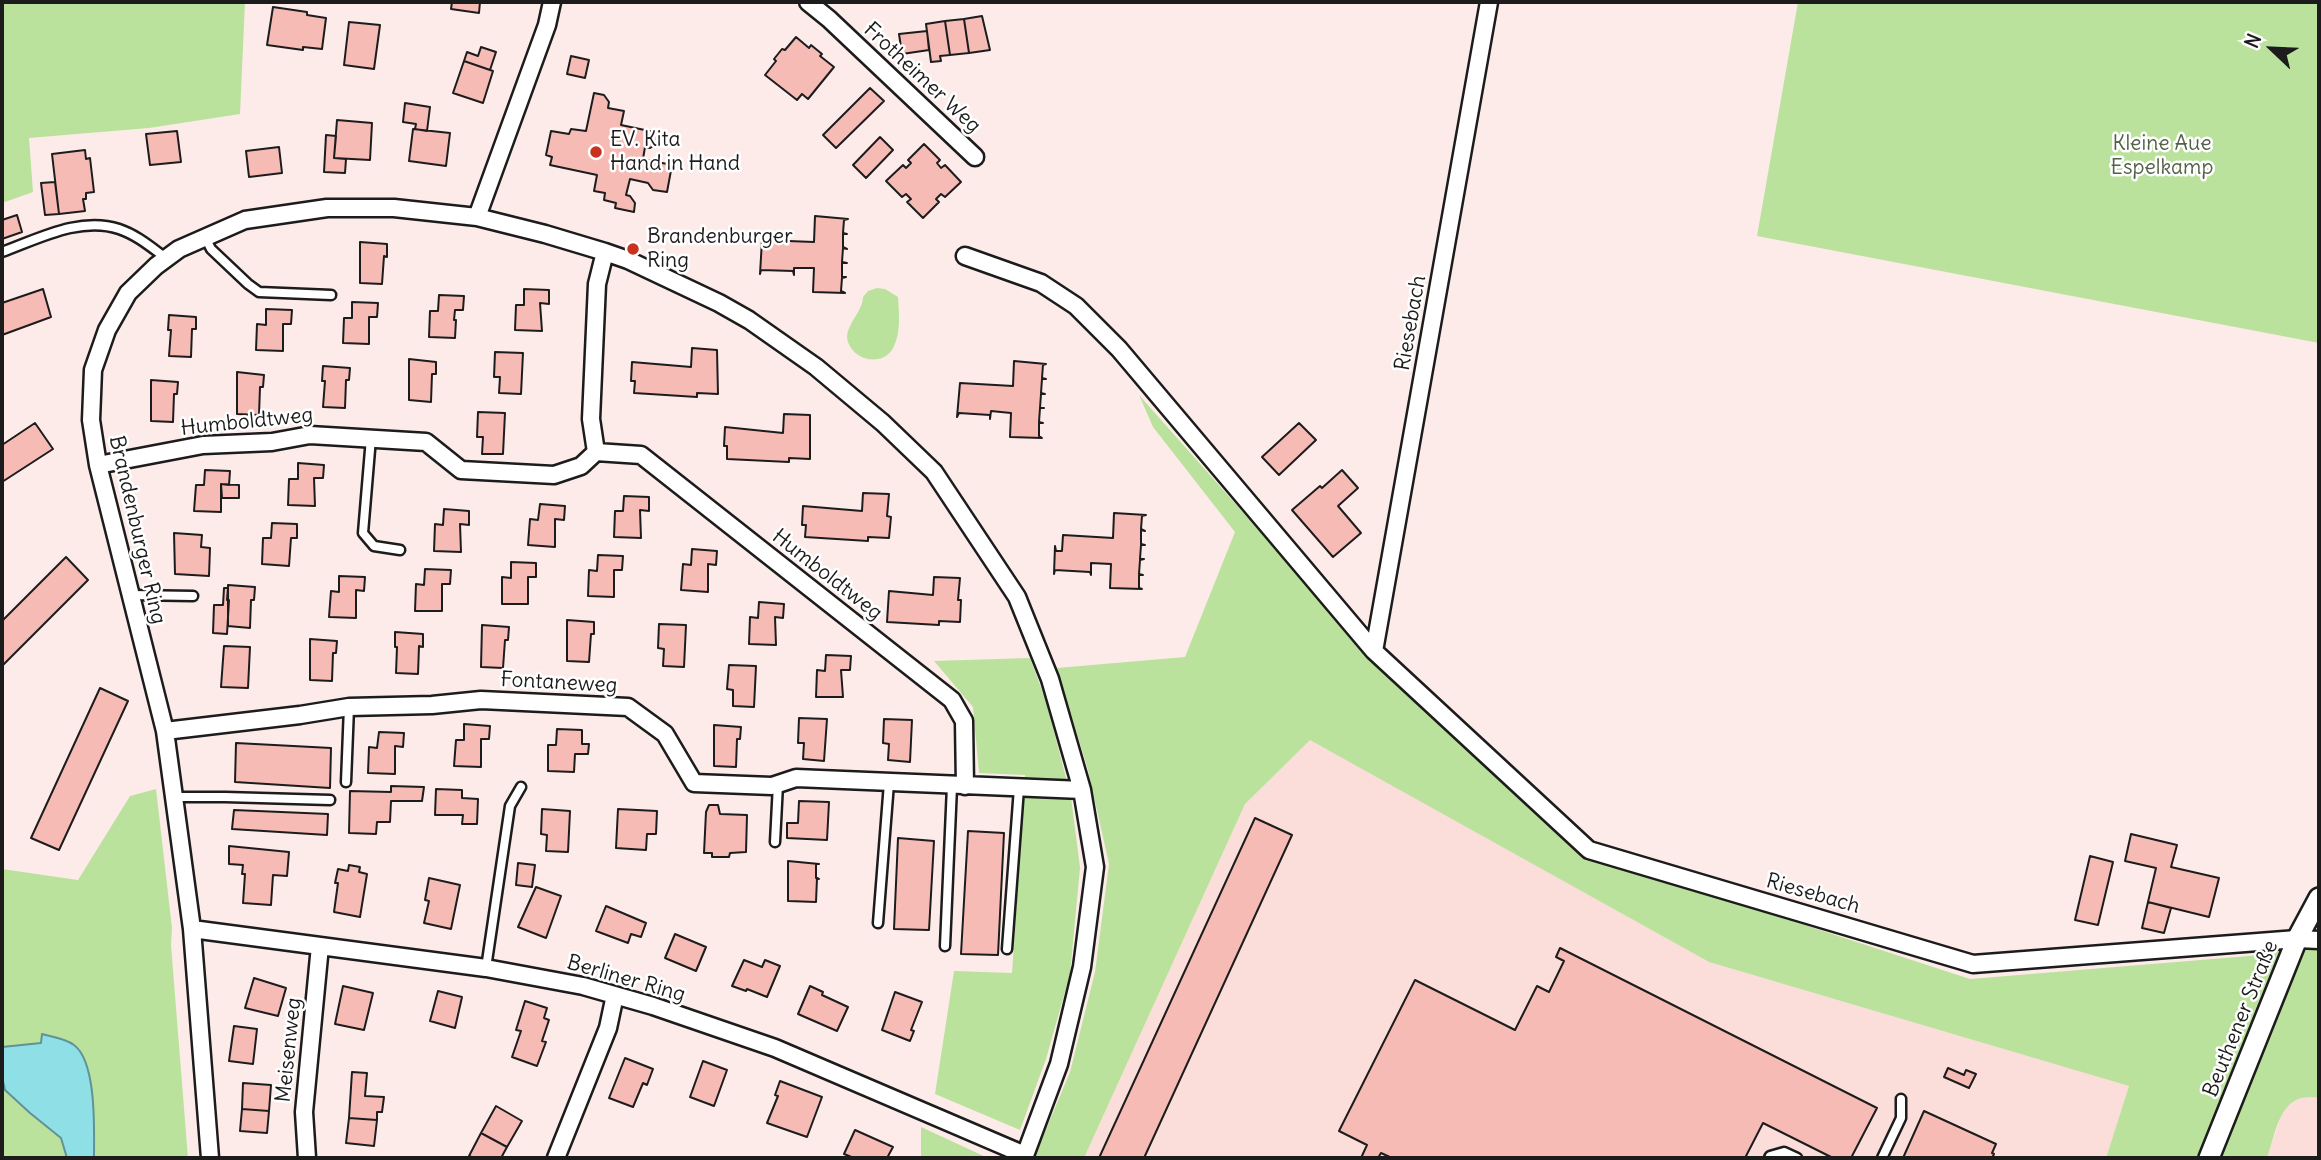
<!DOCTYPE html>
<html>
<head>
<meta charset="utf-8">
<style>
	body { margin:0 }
	#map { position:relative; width:2321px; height:1160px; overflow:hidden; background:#fdebe9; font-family:Delius,sans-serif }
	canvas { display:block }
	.frame { position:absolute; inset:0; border:4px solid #1c1c1c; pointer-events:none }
	.north { position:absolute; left:2237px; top:14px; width:70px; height:70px; -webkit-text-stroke:5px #fff; paint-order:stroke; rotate:293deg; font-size:19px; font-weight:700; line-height:28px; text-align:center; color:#1c1c1c }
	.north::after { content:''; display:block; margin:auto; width:24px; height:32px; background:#1c1c1c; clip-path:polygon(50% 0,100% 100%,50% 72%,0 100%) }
</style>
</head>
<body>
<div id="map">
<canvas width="2321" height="1160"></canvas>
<div class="frame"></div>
<div class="north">N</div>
</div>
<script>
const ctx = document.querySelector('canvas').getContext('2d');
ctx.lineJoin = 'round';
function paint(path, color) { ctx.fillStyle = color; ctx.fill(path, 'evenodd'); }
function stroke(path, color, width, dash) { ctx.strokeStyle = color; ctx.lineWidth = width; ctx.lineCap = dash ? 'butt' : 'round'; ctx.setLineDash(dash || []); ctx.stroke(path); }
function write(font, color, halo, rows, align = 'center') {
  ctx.font = font + ' Delius,sans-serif'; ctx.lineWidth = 5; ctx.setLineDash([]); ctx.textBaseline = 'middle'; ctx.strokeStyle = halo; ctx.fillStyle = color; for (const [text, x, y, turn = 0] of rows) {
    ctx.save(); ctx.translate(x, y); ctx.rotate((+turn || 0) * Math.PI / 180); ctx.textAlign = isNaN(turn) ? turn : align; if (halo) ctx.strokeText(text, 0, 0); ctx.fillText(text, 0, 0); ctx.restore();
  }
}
paint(new Path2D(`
	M1310 739 1709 962 2129 1086 2106 1158H1084L1245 804Z
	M2309 1096 2319 1098V1158H2267L2283 1110 2299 1097Z`), '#fbddda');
paint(new Path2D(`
	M2 2H245L240 114 149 128 29 138 33 192 2 203Z
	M1798 2H2319V343L1757 236Z
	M877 288 885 289 898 297C899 312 901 332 894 346 886 366 855 363 848 342 843 327 863 312 863 297L868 291Z
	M1139 395 1358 642 1587 854 1970 979 2261 955 2319 935V1098C2280 1090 2277 1130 2267 1158H2106L2129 1086 1709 962 1310 740 1245 804 1084 1158H1034L1070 1072 1095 972 1109 864 1088 770 1057 668 1185 657 1235 532 1153 427Z
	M1030 658 1046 701 1071 797 1080 868 1070 974 1046 1059 1020 1130 935 1094 954 971 1012 973 1025 775 979 773 973 707 934 661Z
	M156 789 172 928 171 945 188 1158H94L93 1095 83 1057 42 1035 41 1043 2 1047V869L78 880 130 796Z
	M2 1077 5 1090 30 1113 61 1138 67 1158H2Z
	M921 1127 988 1158H921Z`), '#bbe29d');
const water = new Path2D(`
	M42 1034C52 1037 65 1038 74 1045 97 1062 94 1131 94 1158H67L61 1138 30 1113 5 1090 2 1077V1047L41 1043Z`);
paint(water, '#8fe0e6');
stroke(water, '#619295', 2);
const building = new Path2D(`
	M452 2H480L479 13 451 9Z
	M273 7 307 12V15L326 18 322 49 303 47V50L267 45Z
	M982 16 990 50 969 53 964 19Z
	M964 19 969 53 950 55 945 21Z
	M945 21 950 55 940 56 941 61 931 62 926 24Z
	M349 22 380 25 374 69 344 65Z
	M927 31 929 50 902 54 899 34Z
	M796 37 809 48 811 45 822 54 820 56 834 67 808 99 802 94 797 100 765 75 776 61 774 59 782 49 785 50Z
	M481 47 496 52 490 70 464 61 467 52 478 56Z
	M571 56 589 60 585 78 567 74Z
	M464 61 493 71 483 103 453 93Z
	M870 88 884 101 836 148 823 135Z
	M594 93 604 95 609 102 608 108 624 111 621 125 659 133 658 143 650 148 645 147 643 159 672 165 667 192 653 190 648 183 630 179 626 195 630 196 635 203 634 212 615 208 616 203 604 200 605 193 594 191 597 175 550 165 552 157 546 155 551 131 569 134 571 129 586 131Z
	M405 103 430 107 427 131 415 129 416 124 403 122Z
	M337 120 372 123 370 160 334 158Z
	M413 129 450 133 446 166 409 161Z
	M177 131 181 162 150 165 146 134Z
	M326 135 336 136 334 158 346 159 345 173 324 172Z
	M880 137 893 150 866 178 853 165Z
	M924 144 940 160 937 163 941 168 945 165 961 182 945 197 941 194 936 199 939 202 923 218 907 202 911 199 906 194 902 197 886 181 903 165 906 168 911 163 908 160Z
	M279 147 282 173 249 177 246 151Z
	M85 150 86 159 90 158 94 192 86 193V199H83L85 211 59 214 52 154Z
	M55 182 59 214 45 215 41 183Z
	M17 215 22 232 2 239V220Z
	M815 216 848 219 844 220 843 233 847 234H843V247L847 249 843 248 842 262 847 263H842V277H846L842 278 841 291 845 293 813 292 814 268H794V275L793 271 761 270 760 274 762 240 814 242Z
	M360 242 387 244V257L384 256 382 284 360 283Z
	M43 289 51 317 2 335V303Z
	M524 289 549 290V304L540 303 542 331 515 330 516 305H524Z
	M439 295 464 296 463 310H455L454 320H456L455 338 429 337 430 311H438Z
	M352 302 378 303 377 317H369V344L343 343 344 318H352Z
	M266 309 292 310 291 324H283V351L256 350 257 324 266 325Z
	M169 315 196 317V329H192L191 357 169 356 171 330H168Z
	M692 348 717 350 718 394 697 393V397L634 393 635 381H631L632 362 691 367Z
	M495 352 523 353 521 394 499 393 500 377H494Z
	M409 359 436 362V374H432L431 402 409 400Z
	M1014 361 1046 364 1043 365 1042 378 1046 379H1042L1041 393 1045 394H1041L1040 408H1044H1040L1039 422 1043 423H1039V436L1042 438 1010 437 1011 413 991 411 990 419V415L959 413 957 417 960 383 1013 386Z
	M323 366 350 368 349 380H346L345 408 323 407 325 381H322Z
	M237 372 264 375 263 387H260L259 415 237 414Z
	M151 380 178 382 177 394H174L173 422 151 421Z
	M478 412 505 413 503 454H482L483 437H477Z
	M784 414 810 415V459L789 458V462L727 459V446H724L725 427 783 433Z
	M35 423 53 449 2 482V445Z
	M1299 423 1316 440 1279 475 1262 457Z
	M298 463 324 465 323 478H314L315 506 288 505 289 479H298Z
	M205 470 230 471 229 485 221 484V512L194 511 196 485H204Z
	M1342 470 1358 488 1338 506 1361 533 1333 557 1292 510 1320 486 1322 488Z
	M221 484 239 485V498H222Z
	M863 493 889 494 887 516 891 517 889 538 868 537V541L805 537 806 525H802L803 506 862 511Z
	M624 496 649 497V511L640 510 641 538 614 537 615 511H623Z
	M540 504 565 506 564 520 555 519V547L528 545 530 519 538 520Z
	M444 509 469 511V525L460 524 461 552 434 551 435 524 443 525Z
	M1114 513 1146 515 1142 516 1141 529 1145 531 1141 530V544L1145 545H1141L1140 559H1144L1140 560 1139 574 1143 575H1139V588L1142 589 1110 588 1111 564 1091 563V575L1090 572 1055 570 1054 574 1055 546 1056 551H1062L1063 535 1113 538Z
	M272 523 297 524V538H291L289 566 262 564 263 538H271Z
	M174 533 202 535 201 547 210 548 209 576 175 574Z
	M692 549 717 551 716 565 708 564V592L681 590 683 564 691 565Z
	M598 555 623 556 622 570H614V597L588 596 589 570 597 571Z
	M66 557 88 580 2 666V621Z
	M511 562 536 563V577H528V604H502V577L511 578Z
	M425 569 451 570 450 584H442V611H415L416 584 424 585Z
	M339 576 365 577 364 591 356 590V618L329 617 331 591 339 592Z
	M934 577 960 578 958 600H961L960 622 939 621V625L887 622 889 591 933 595Z
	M228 585 255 587 254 600H251L250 628 228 626Z
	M224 588H228L227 600H229L227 634 213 633 214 605H223Z
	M759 602 784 604 783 618 775 617 776 645 749 644 750 617 758 618Z
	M567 620 594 622V634H591L589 662 567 661Z
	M659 624 686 625 684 667 663 666 664 649 658 648Z
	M482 625 509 627 508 640H505L503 668 481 667Z
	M395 632 423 634V647L419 646 418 674 396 673 397 647H395Z
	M310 639 337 641 336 653H333L332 681 310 680Z
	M224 646 250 647 248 688 221 687Z
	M826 655 851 656 850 670H841L843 697H816L817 670 825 671Z
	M729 665 756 666 754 707 733 706V690L727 689Z
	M100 688 128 701 59 850 31 838Z
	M799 718 827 719 824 761 803 759 804 743H798Z
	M884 719 912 720 910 762 888 760 889 744 883 743Z
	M464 724 490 726 489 739H481V767L454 766 456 740H464Z
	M714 725 741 727 740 739H737L736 767 714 766Z
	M557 729 582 730V744H589L588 754H575L574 772 548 771V745H556Z
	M379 732 404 733 403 747 395 746V774L368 773 369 747 377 748Z
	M236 743 331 748 330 788 235 782Z
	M391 786 424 787 422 801H391L390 822H377L376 834 349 833 350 791 391 792Z
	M436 789 462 790V798L478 799 477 824H462L463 815H435Z
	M799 801 829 802 827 840 787 838V823H798Z
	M709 805H718L720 814 747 815 746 852 730 853 729 857H712V853H704L706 812Z
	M542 809 570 811 568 852 546 851 547 835 541 834Z
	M618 809 657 811 656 834H647L646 850 616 848Z
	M234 810 328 814 327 835 232 829Z
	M1255 818 1292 835 1144 1158H1099Z
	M968 831 1004 833 998 955 961 954Z
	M2131 834 2177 845 2171 867 2219 878 2209 917 2148 902 2156 868 2125 861Z
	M898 838 934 841 929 930 894 929Z
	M229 846 289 852 287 876 273 875 271 905 243 903 245 874H242L243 865 229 864Z
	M2090 856 2113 862 2098 925 2075 920Z
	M788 861 819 864H816V878L819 879 817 878 816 902 788 901Z
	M518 863 535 865 532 887 516 885Z
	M349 865 360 867 359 872 367 874 360 917 334 912 338 883H335L338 869 348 871Z
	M429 878 460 885 451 929 424 923 429 901 425 900Z
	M536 887 561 896 546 938 518 927Z
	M2148 902 2171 908 2164 933 2142 928Z
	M606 906 646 923 641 937 631 934 628 943 596 931Z
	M675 934 706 947 696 971 665 958Z
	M1560 948 1877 1108 1851 1158H1833L1763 1123 1745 1158H1392L1381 1153 1378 1158H1361L1367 1145 1339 1131 1415 980 1515 1030 1537 986 1549 992 1564 961 1556 957Z
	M744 960 762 967 765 960 780 966 767 997 747 989 746 991 732 986Z
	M254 978 286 988 278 1016 245 1008Z
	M343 986 373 993 364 1030 335 1024Z
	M810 986 823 992 822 995 848 1007 837 1031 798 1014Z
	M438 991 462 997 455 1028 430 1021Z
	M895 992 922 1002 911 1030 914 1031 910 1041 882 1030Z
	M525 1001 547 1008 544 1018 549 1020 542 1041 546 1042 537 1066 512 1057 521 1031 516 1030Z
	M234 1026 257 1029 253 1064 229 1061Z
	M625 1058 653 1069 647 1085 643 1083 633 1107 609 1098Z
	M703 1061 727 1070 714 1106 690 1097Z
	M1948 1068 1964 1075 1966 1070 1976 1074 1969 1088 1944 1077Z
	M352 1072 367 1073 365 1096 384 1097 382 1112H377V1120L349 1118Z
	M780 1081 822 1097 807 1137 767 1123 778 1096 775 1095Z
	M243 1083 271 1085 269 1111 242 1109Z
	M496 1106 522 1121 507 1147 481 1133Z
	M242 1109 269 1111 267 1133 240 1131Z
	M1924 1111 1996 1144 1992 1153 1994 1154 1992 1158H1903Z
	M349 1118 377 1120 374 1146 346 1143Z
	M855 1130 893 1147 887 1158H854L844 1154Z
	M481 1133 507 1147 501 1158H474L469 1156Z`);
paint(building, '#f7bbb6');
stroke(building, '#1c1c1c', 2);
const service = new Path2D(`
	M205 237 211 249 248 284 259 292 331 295
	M2 252C38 239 80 216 119 229 137 235 152 248 166 258
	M371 438 363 533 374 546 400 550
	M131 595 193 596
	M346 782 349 707
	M174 797H225L330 800
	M775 842 778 784
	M878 923 889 783
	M945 946 952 786
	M1007 949 1019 788
	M486 968 510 806 521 787
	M1769 1158 1770 1156 1784 1152 1797 1158
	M1882 1158 1901 1118V1099`);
const minor = new Path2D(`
	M808 2 829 19 975 157
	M477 217 547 25 552 2
	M965 256 1041 283 1076 306 1119 349 1374 651 1589 850 1973 964 2297 939 2319 940
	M596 452 591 419 597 284 605 252
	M98 465 203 445 272 442 310 435 426 442 461 470 554 475 581 466 596 452 641 455 952 700 964 721 965 786
	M1374 651 1489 2
	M165 731 300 715 349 707 432 705 481 700 628 707 665 734 694 783 772 786 796 778 1082 790
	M192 929 486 968 583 986 653 1006 775 1048 1025 1155
	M210 1158 192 929 165 731 98 465 91 420 93 370 107 330 128 293 156 266 179 249 245 220 327 208H394L477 217 545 234 605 252 628 260 719 303 749 320 816 367 883 423 934 472 1017 597 1050 679 1082 790 1095 867 1082 967 1059 1064 1024 1158
	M307 1158 304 1112 320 946
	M556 1158 608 1028 615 995`);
const tertiary = new Path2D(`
	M2209 1158 2297 939 2319 898`);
stroke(service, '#1c1c1c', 13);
stroke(minor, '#1c1c1c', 21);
stroke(tertiary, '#1c1c1c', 24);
stroke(service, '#fff', 8);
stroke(minor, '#fff', 16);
stroke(tertiary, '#fff', 19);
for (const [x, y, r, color] of [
	[596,152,7,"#c8321e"],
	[633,249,7,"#c8321e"]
]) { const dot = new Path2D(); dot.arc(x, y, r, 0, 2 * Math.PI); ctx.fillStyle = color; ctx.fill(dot); stroke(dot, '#fff', 2.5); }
write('21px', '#1c1c1c', '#fff', [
	["Frotheimer Weg",922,78,43],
	["Riesebach",1411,323,-80],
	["Humboldtweg",247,422,-6],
	["Brandenburger Ring",137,530,77],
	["Humboldtweg",827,575,38],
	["Fontaneweg",559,683,3],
	["Riesebach",1813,894,16],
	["Berliner Ring",626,979,16],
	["Beuthener Straße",2241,1019,-68],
	["Meisenweg",289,1050,-84]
]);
write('21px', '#1c1c1c', '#fff', [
	["EV. Kita",610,140],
	["Hand in Hand",610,164],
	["Brandenburger",647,237],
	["Ring",647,261]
], 'left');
write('21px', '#546149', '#fff', [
	["Kleine Aue",2162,144],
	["Espelkamp",2162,168]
]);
</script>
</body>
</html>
